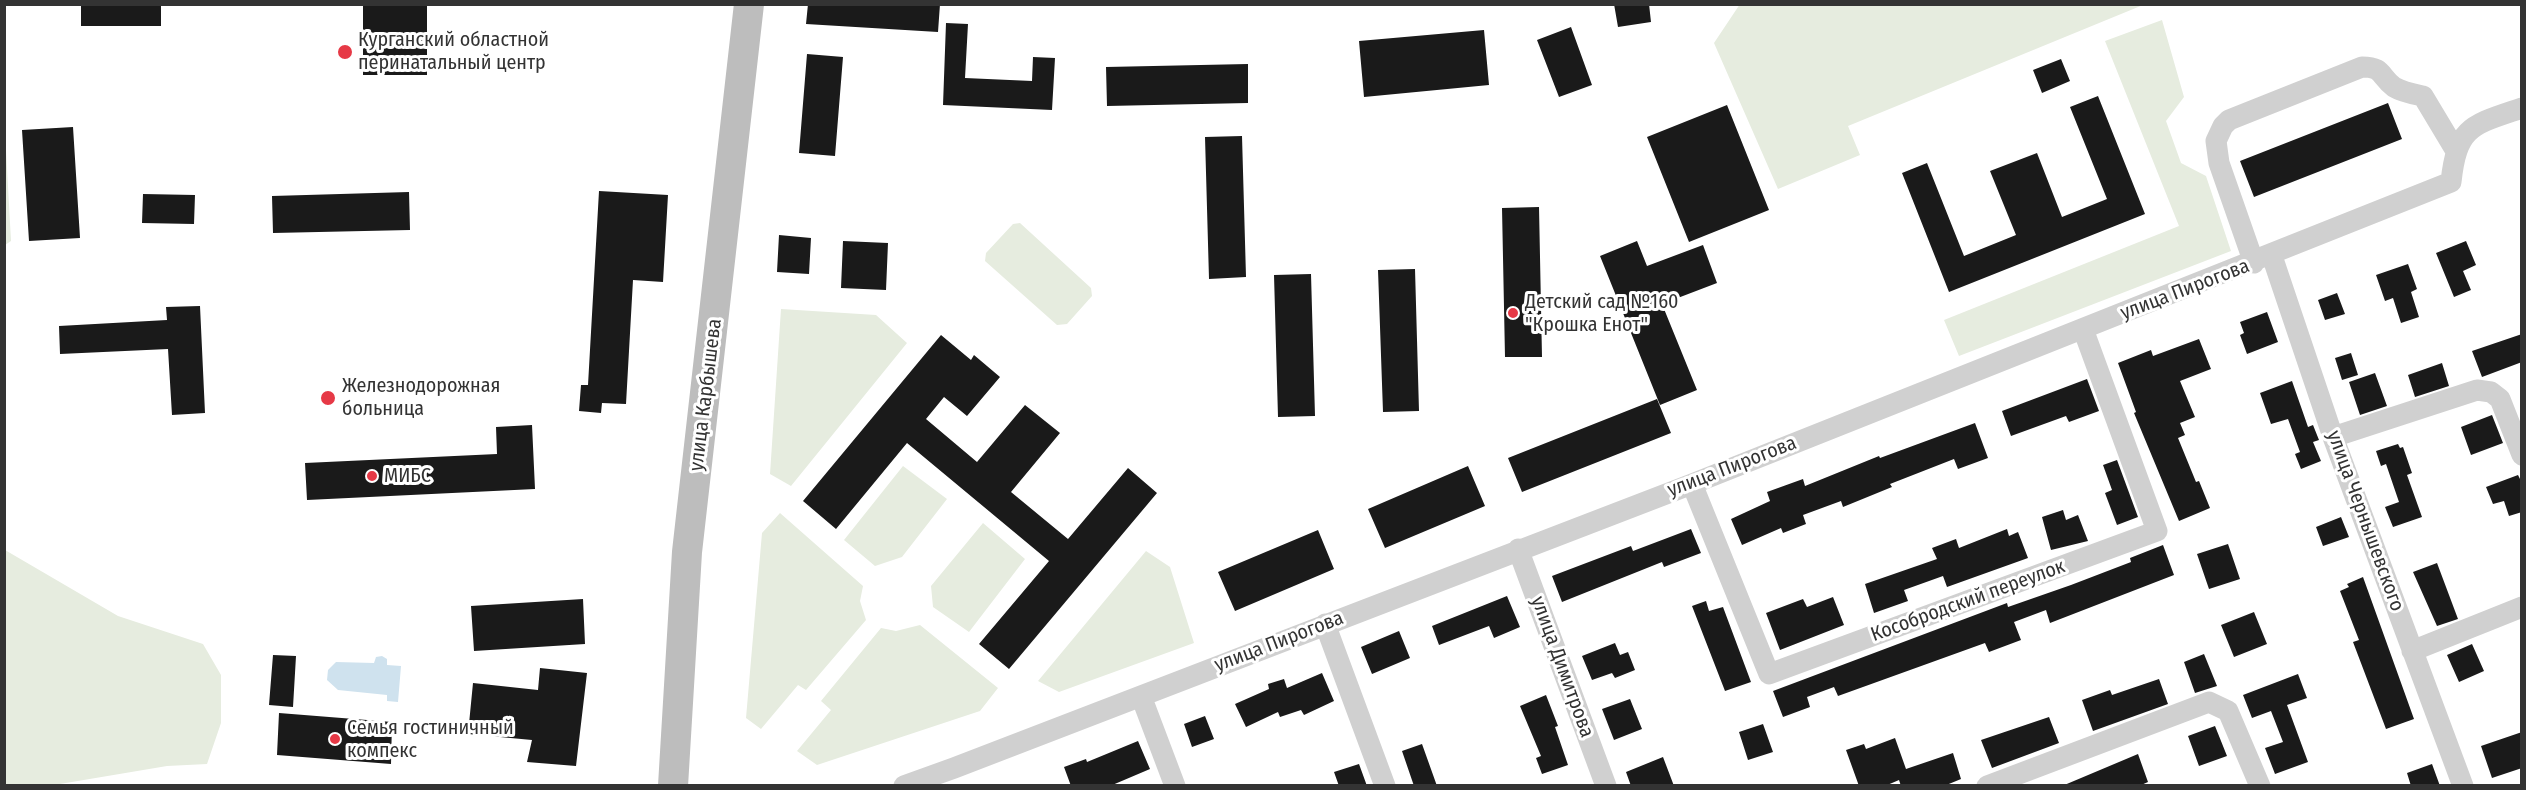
<!DOCTYPE html>
<html>
<head>
<meta charset="utf-8">
<style>
	body { margin:0 }
	#map { position:relative; width:2526px; height:790px; overflow:hidden; background:#fff; font-family:"Fira Sans Condensed",sans-serif }
	canvas { display:block }
	.frame { position:absolute; inset:0; border:6px solid #333; pointer-events:none }
</style>
</head>
<body>
<div id="map">
<canvas width="2526" height="790"></canvas>
<div class="frame"></div>
</div>
<script>
const ctx = document.querySelector('canvas').getContext('2d');
ctx.lineJoin = 'round';
function paint(path, color) { ctx.fillStyle = color; ctx.fill(path, 'evenodd'); }
function stroke(path, color, width, dash) { ctx.strokeStyle = color; ctx.lineWidth = width; ctx.lineCap = dash ? 'butt' : 'round'; ctx.setLineDash(dash || []); ctx.stroke(path); }
function write(font, color, halo, rows, align = 'center') {
  ctx.font = font + ' "Fira Sans Condensed",sans-serif'; ctx.lineWidth = 6; ctx.setLineDash([]); ctx.textBaseline = 'middle'; ctx.strokeStyle = halo; ctx.fillStyle = color; for (const [text, x, y, turn = 0] of rows) {
    ctx.save(); ctx.translate(x, y); ctx.rotate((+turn || 0) * Math.PI / 180); ctx.textAlign = isNaN(turn) ? turn : align; if (halo) ctx.strokeText(text, 0, 0); ctx.fillText(text, 0, 0); ctx.restore();
  }
}
paint(new Path2D(`
	M1740 4H2143V5L1848 126 1860 155 1778 189 1714 43Z
	M2162 20 2184 97 2166 121 2181 163 2206 176 2231 251 1959 356 1944 320 2179 226 2105 41Z
	M5 132 11 241 5 245 4 132Z
	M1020 223 1091 288 1092 296 1067 324 1057 325 985 261 986 253 1013 224Z
	M781 309 876 315 907 343 791 486 770 474Z
	M903 466 947 499 902 557 875 566 844 540Z
	M780 513 863 586 860 601 866 620 806 690 798 685 761 729 746 718 762 533Z
	M983 523 1025 559 969 632 933 607 931 586Z
	M5 550 118 616 203 644 221 675V723L207 764 167 766 54 785H5Z
	M1146 551 1170 567 1194 643 1059 692 1038 681Z
	M920 625 998 688 980 711 817 765 797 751 831 710 821 701 881 628 896 631Z`), '#e6ecdf');
paint(new Path2D(`
	M382 656 387 659V665L401 666 398 702 387 701V695L338 690 327 680 328 670 336 662 374 663 376 657Z`), '#cfe2ee');
paint(new Path2D(`
	M81 4H161V26H81Z
	M363 4H427V75H363Z
	M808 4H940L938 32 806 24Z
	M1614 4H1649L1651 22 1618 27Z
	M946 23 968 24 965 78 1032 81 1033 57 1055 58 1052 110 943 105Z
	M1571 27 1592 85 1559 97 1537 40Z
	M1484 30 1489 85 1364 97 1359 41Z
	M807 54 843 57 835 156 799 153Z
	M2061 59 2070 81 2042 93 2033 70Z
	M1248 64V103L1107 106 1106 67Z
	M2098 96 2145 214 1949 292 1902 173 1927 163 1964 256 2016 235 1990 171 2037 153 2062 217 2107 199 2070 107Z
	M2388 103 2402 139 2254 197 2240 161Z
	M1727 105 1769 210 1689 242 1647 137Z
	M73 127 80 238 29 241 22 130Z
	M1242 136 1246 277 1209 279 1205 137Z
	M599 191 668 195 663 282 633 280 626 404 602 403 601 413 579 411 581 385H588Z
	M409 192 410 230 273 233 272 196Z
	M143 194 195 195 194 224 142 223Z
	M1539 207 1542 357H1505L1502 208Z
	M779 235 811 238 809 274 777 272Z
	M843 241 888 243 886 290 841 288Z
	M1637 241 1647 266 1703 245 1717 283 1662 304 1697 390 1660 405 1600 256Z
	M2466 241 2476 265 2463 271 2471 290 2454 297 2436 253Z
	M2408 264 2417 289 2411 292 2419 317 2401 323 2393 298 2385 301 2376 275Z
	M1415 269 1419 411 1383 412 1378 270Z
	M1311 274 1315 416 1278 417 1274 275Z
	M2337 293 2345 314 2325 320 2318 300Z
	M200 306 205 413 172 415 168 349 60 354 59 326 167 320 166 307Z
	M2267 312 2278 342 2247 354 2240 335 2244 333 2240 322Z
	M2522 334V362L2482 377 2472 351Z
	M941 335 971 360 974 355 1000 377 967 416 944 397 926 419 977 462 1025 405 1060 433 1011 492 1068 539 1128 468 1157 493 1009 669 979 644 1049 561 907 443 836 529 803 501Z
	M2199 339 2211 369 2180 381 2195 417 2180 423 2185 435 2178 438 2196 482 2199 481 2210 508 2179 521 2134 413 2136 412 2118 363 2151 350 2153 356Z
	M2351 353 2358 375 2342 380 2335 358Z
	M2442 363 2449 386 2415 397 2408 375Z
	M2375 373 2387 406 2360 415 2349 382Z
	M2087 379 2099 411 2069 422 2066 416 2011 436 2002 411Z
	M2292 381 2308 427 2313 425 2319 440 2313 442 2321 461 2301 469 2295 454 2300 452 2288 419 2271 424 2260 393Z
	M1657 399 1671 433 1522 492 1508 458Z
	M2492 415 2503 443 2471 455 2461 427Z
	M1975 423 1988 458 1958 469 1954 459 1890 484 1892 487 1843 507 1841 501 1803 515 1806 524 1783 533 1781 528 1742 545 1731 519 1770 501 1767 492 1803 479 1805 486 1879 456 1880 458Z
	M532 425 535 489 307 500 305 463 497 454 496 427Z
	M2398 444 2400 448 2403 447 2412 473 2407 475 2422 517 2393 527 2385 507 2399 502 2386 464 2381 466 2376 451Z
	M2117 460 2138 517 2117 525 2105 493 2112 490 2103 465Z
	M1468 466 1485 506 1385 548 1368 509Z
	M2518 475 2522 483V512L2509 516 2504 501 2493 504 2486 487Z
	M2063 510 2066 520 2078 515 2088 541 2051 550 2042 517Z
	M2341 517 2349 537 2323 546 2316 527Z
	M1691 529 1701 553 1664 567 1662 562 1562 602 1552 576 1631 546 1633 551Z
	M2007 529 2009 536 2018 532 2028 558 1947 587 1943 576 1904 590 1908 601 1874 613 1865 584 1937 559 1932 548 1956 539 1959 548Z
	M1318 530 1334 569 1235 611 1218 572Z
	M2228 544 2240 579 2209 589 2197 554Z
	M2163 545 2174 575 2050 623 2046 610 2014 622 2021 640 1989 652 1985 643 1838 696 1834 687 1807 697 1810 707 1783 717 1773 691 2007 603 2008 607 2071 585 2131 562 2130 558Z
	M2437 563 2458 619 2437 626 2413 572Z
	M2363 577 2414 719 2386 729 2353 642 2359 640 2340 591 2349 587 2347 584Z
	M1507 596 1520 627 1494 638 1489 626 1439 645 1432 626Z
	M1833 597 1844 625 1780 650 1766 613 1803 599 1807 607Z
	M583 599 585 644 474 651 471 606Z
	M1706 601 1709 611 1723 607 1751 682 1725 691 1692 606Z
	M2254 612 2267 644 2234 657 2221 625Z
	M1399 631 1410 658 1372 674 1361 647Z
	M1615 643 1620 655 1628 652 1635 670 1615 678 1612 673 1592 680 1582 656Z
	M2472 644 2484 671 2459 682 2447 655Z
	M2204 654 2217 686 2195 693 2184 662Z
	M273 655 296 656 293 707 269 705Z
	M540 668 587 673 576 766 527 762 532 740 468 734 473 683 538 690Z
	M1322 673 1334 701 1304 715 1301 710 1280 717 1278 712 1246 727 1235 704 1269 689 1268 684 1284 679 1287 688Z
	M2298 674 2307 698 2287 705 2308 762 2275 774 2265 748 2283 742 2271 711 2252 718 2243 695Z
	M2159 679 2168 704 2093 731 2082 700 2110 690 2112 695Z
	M1546 695 1558 726 1555 727 1568 765 1542 774 1536 758 1541 756 1520 706Z
	M1630 699 1642 729 1614 740 1602 709Z
	M279 713 392 722 391 764 277 755Z
	M1205 716 1214 739 1192 747 1184 724Z
	M2049 717 2059 743 1992 768 1981 740Z
	M1763 724 1773 752 1748 760 1739 732Z
	M2215 726 2227 756 2199 766 2188 736Z
	M2522 732V768L2492 778 2481 746Z
	M1895 738 1906 769 1953 753 1961 779 1944 786H1901L1899 780 1885 786H1859L1846 750 1864 744 1866 749Z
	M1138 741 1150 769 1110 786H1071L1064 767 1086 759 1087 762Z
	M1422 744 1437 786H1414L1402 751Z
	M2138 754 2148 782 2139 786H2062Z
	M1663 757 1674 786H1631L1626 772Z
	M1359 764 1367 786H1339L1334 772Z
	M2432 764 2440 786H2411L2407 773Z`), '#1a1a1a');
stroke(new Path2D(`
	M2272 256 2333 437 2463 786
	M2254 263 2219 163 2216 141 2223 126 2229 120 2362 67C2384 67 2379 76 2394 87 2402 92 2413 94 2423 96L2456 151
	M2333 437 2477 390 2491 392 2500 399 2522 455
	M1692 484 1769 674 2157 531 2083 329
	M1518 549 1606 786
	M1325 624 1385 786
	M2412 651 2522 607
	M1141 696 1175 786
	M904 786 954 768 1692 484 2451 182C2457 126 2472 125 2522 108
	M1987 786 2209 702 2228 711 2260 786`), '#d0d0d0', 21);
stroke(new Path2D(`
	M673 786 687 552 749 4`), '#bdbdbd', 30);
for (const [x, y, r, color] of [
	[345,52,8,"#e63946"],
	[1513,313,6,"#e63946"],
	[328,398,8,"#e63946"],
	[372,476,6,"#e63946"],
	[335,739,6,"#e63946"]
]) { const dot = new Path2D(); dot.arc(x, y, r, 0, 2 * Math.PI); ctx.fillStyle = color; ctx.fill(dot); stroke(dot, '#fff', 2); }
write('20px', '#333', '#fff', [
	["Курганский областной",358,40],
	["перинатальный центр",358,63],
	["Детский сад №160",1525,302],
	["\"Крошка Енот\"",1525,325],
	["Железнодорожная",342,386],
	["больница",342,409],
	["МИБС",384,476],
	["Семья гостиничный",347,728],
	["компекс",347,751]
], 'left');
write('20px', '#333', '#fff', [
	["улица Пирогова",2185,290,-21],
	["улица Карбышева",706,395,-83],
	["улица Пирогова",1732,467,-21],
	["улица Чернышевского",2365,521,70],
	["Кособродский переулок",1968,601,-20],
	["улица Пирогова",1279,642,-21],
	["улица Димитрова",1562,667,70]
]);
</script>
</body>
</html>
